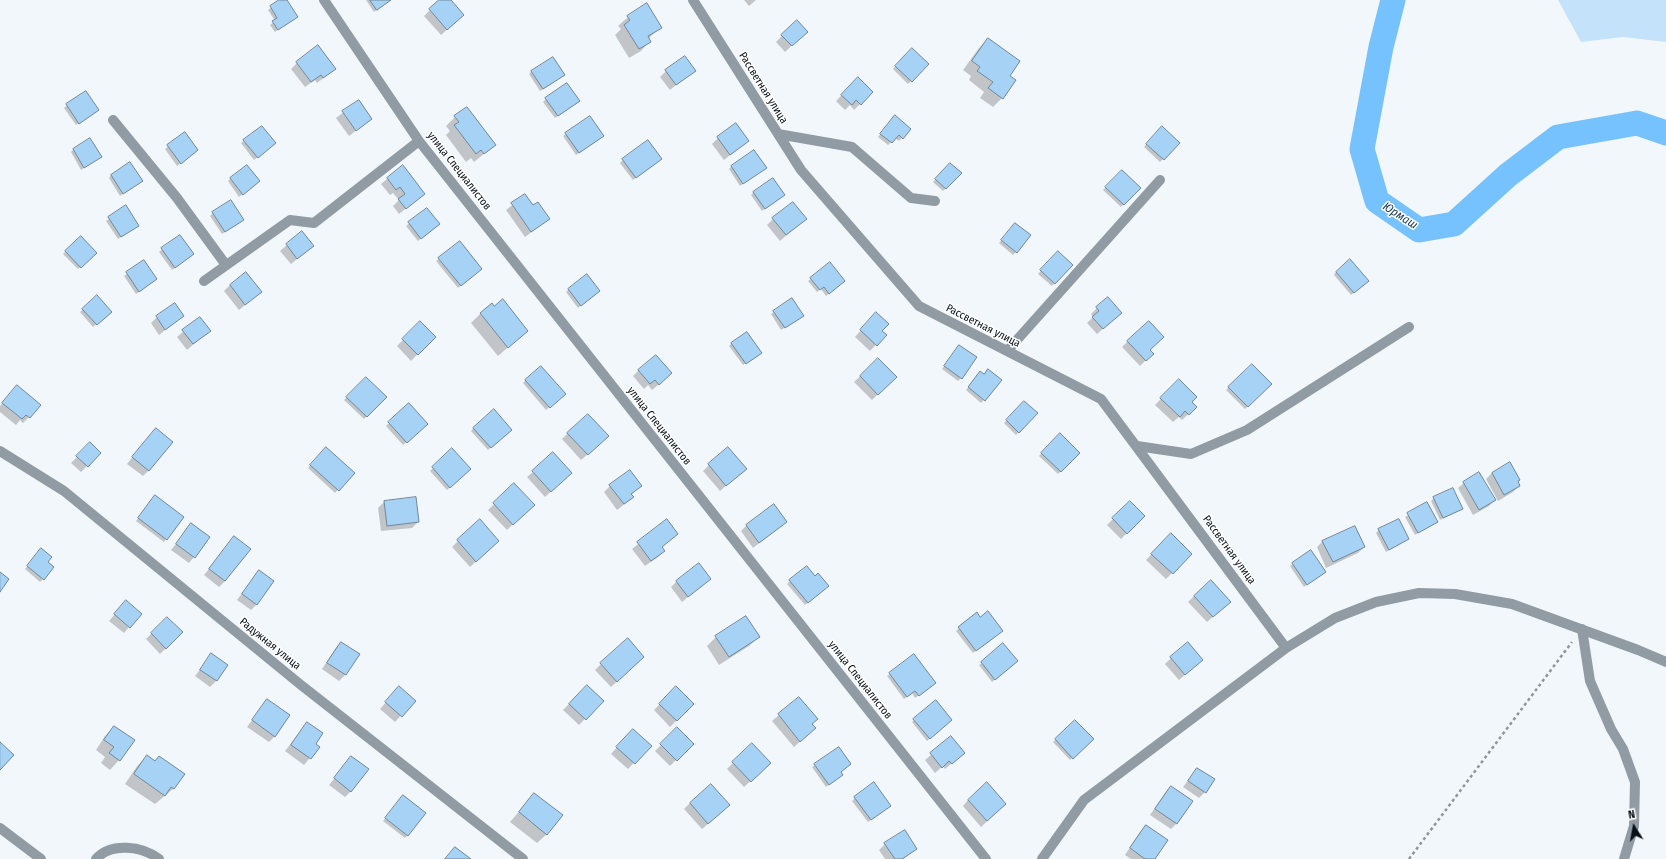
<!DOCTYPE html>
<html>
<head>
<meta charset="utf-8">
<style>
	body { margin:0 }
	#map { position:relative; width:1666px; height:859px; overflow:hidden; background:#f2f7fb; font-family:"Fira Sans Condensed",sans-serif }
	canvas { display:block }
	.north { position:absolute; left:1614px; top:807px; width:40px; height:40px; -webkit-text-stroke:3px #fff; paint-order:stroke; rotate:349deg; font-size:11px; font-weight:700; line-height:16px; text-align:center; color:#091118 }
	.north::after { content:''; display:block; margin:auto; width:14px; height:18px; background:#091118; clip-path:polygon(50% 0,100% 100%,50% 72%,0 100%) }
</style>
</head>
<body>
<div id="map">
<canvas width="1666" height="859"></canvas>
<div class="north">N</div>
</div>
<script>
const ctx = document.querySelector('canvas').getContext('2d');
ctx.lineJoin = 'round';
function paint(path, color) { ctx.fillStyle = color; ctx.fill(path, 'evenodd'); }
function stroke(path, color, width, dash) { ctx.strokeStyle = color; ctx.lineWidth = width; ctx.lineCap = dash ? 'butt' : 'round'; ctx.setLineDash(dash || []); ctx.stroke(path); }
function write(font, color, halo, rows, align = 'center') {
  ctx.font = font + ' "Fira Sans Condensed",sans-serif'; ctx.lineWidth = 3; ctx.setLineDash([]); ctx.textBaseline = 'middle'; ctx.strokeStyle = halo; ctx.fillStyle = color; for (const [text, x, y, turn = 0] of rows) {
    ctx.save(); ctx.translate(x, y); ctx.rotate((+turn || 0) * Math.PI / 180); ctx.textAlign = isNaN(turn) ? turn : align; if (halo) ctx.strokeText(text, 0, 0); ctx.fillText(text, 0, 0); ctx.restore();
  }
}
paint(new Path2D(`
	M1558 0H1666V42L1623 37 1581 42Z`), '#c5e2fb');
paint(new Path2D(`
	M281 0H286L297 17 275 32 270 25 275 21 268 10Z
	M366 0H390L374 12Z
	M440 0H450L457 21 441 35 424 16Z
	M744 0H756L749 6Z
	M628 17 661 27 648 39 650 41 641 51 629 58 615 35 621 29 618 26Z
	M782 36 800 38 785 52 776 42Z
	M988 39 1008 76 1002 98 993 107 980 98 984 92 969 80 971 76 963 70 979 48Z
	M912 49 928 64 908 84 893 69Z
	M297 63 335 69 317 83 315 80 305 87 291 69Z
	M695 70 670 90 660 77 666 71Z
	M532 71 561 77 540 91 529 74Z
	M858 78 872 92 854 110 850 105 845 110 836 101Z
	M546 99 576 104 555 118 543 102Z
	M358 101 371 119 349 136 336 118Z
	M67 105 95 113 76 125 64 108Z
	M455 117 495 145 474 162 471 158 466 162 446 135 450 131 446 126Z
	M893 119 910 129 899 141 895 138 888 145 878 137Z
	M1162 128 1178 143 1160 162 1144 147Z
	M184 133 194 153 177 166 165 149Z
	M566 134 600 139 576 155 563 136Z
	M718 138 748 141 724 160 712 144Z
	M244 141 272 146 254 160 241 143Z
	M73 150 100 157 81 170 71 152Z
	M623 160 658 162 633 180 620 163Z
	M950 164 960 173 943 191 933 182Z
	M246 166 256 184 239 197 228 181Z
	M403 166 424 194 399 214 393 206 399 200 393 193 390 195 381 184Z
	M732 166 763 170 740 186 729 169Z
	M1122 171 1140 188 1121 207 1103 190Z
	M111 175 141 181 120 196 109 178Z
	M754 192 781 198 762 211 751 195Z
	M525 195 533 206 549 219 525 237 506 210Z
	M126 207 135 228 118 239 106 221Z
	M427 209 436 227 418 241 406 226Z
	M213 213 240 222 222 234 210 216Z
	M773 219H805L780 241 767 225Z
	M1013 227 1016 252 1013 255 999 243Z
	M302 232 313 246 291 264 280 251Z
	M180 236 193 254 172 270 159 252Z
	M81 238 95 253 78 269 63 254Z
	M1058 252 1072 265 1052 286 1038 274Z
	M439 259 478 272 458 288 436 261Z
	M144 261 153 282 136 294 124 276Z
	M1336 272 1365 284 1351 295 1334 275Z
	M586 275 596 294 578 308 566 292Z
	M811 279 841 284 826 296 821 289 817 292 808 281Z
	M230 285 261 292 239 310 224 291Z
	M97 297 111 312 93 327 80 312Z
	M494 308 527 331 498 356 471 323 481 313Z
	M1097 308 1115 318 1097 334 1087 323 1093 317 1091 314Z
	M774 312 800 318 781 330 771 314Z
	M183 316 159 335 151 323 157 317Z
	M199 318 209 331 187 350 177 337Z
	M870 320 885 335 870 351 855 337Z
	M420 323 434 337 411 361 397 346Z
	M1128 341 1149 350 1152 354 1140 366 1122 347Z
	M732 343 758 355 743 365 729 346Z
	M957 349 961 378 958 381 942 369Z
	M878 359 895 377 872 400 854 382Z
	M1252 365 1271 384 1245 409 1226 390Z
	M639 370 665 379 652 390 648 385 644 389 633 376Z
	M978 375 1000 380 981 403 966 390Z
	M366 378 385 397 364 419 344 400Z
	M526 380 562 396 546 410 523 383Z
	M1179 380 1191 402 1196 407 1182 420 1179 417 1173 422 1155 405Z
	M11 393 29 417 23 423 20 420 16 425 0 412V406Z
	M1024 402 1036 413 1016 435 1004 423Z
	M409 405 426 424 403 445 386 426Z
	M474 428 508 432 488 450 471 431Z
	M568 433 602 442 581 460 562 439Z
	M150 435 149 470 143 476 127 464Z
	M1060 435 1078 453 1058 474 1039 456Z
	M90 444 100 453 81 472 71 463Z
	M326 449 353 473 335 493 308 468Z
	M452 450 470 469 447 490 430 471Z
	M709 465 739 474 720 491 703 471Z
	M533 472 565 478 545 497 527 477Z
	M1492 473 1517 482 1519 486 1513 492 1498 501 1486 479Z
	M1464 483 1495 500 1489 506 1473 515 1458 488Z
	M514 485 533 505 507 530 488 510Z
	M610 486H641L631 495 632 497 626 503 617 510 604 492Z
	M1434 498 1462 509 1440 520 1431 501Z
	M152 499 166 539 164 542 136 521Z
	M384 502 418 522 412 528 381 531 378 508Z
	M1130 502 1144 516 1121 539 1107 525Z
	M1427 504 1437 522 1415 535 1405 517Z
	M667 521 677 534 661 548 664 551 658 557 645 566 632 549Z
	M786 522 753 548 741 531 747 525Z
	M191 525 194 557 189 563 171 550Z
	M1379 530 1408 539 1386 552 1376 533Z
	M1171 534 1191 554 1166 579 1146 560Z
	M458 541 492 547 470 567 452 547Z
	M1323 541 1364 547 1358 553 1326 568 1317 547Z
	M229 544 225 581 219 587 204 575Z
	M39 552 47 562 43 579 40 582 25 569Z
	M1293 564 1325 572 1304 587 1290 566Z
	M259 571 257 604 251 610 237 600Z
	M815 577 825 588 805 605 787 584 790 581Z
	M710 579 682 602 671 587 677 581Z
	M1194 596 1223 608 1207 622 1188 602Z
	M120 608 129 627 124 633 109 621Z
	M976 614 980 619 999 633 973 653 956 631Z
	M167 618 182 632 160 654 146 639Z
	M716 637H759L749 646 719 665 707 646Z
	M341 643 358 655 345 675 339 681 322 669 335 649Z
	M211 655 227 665 216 681 210 687 195 676Z
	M1171 658 1202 660 1179 680 1165 664Z
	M637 663 611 687 595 670 601 664Z
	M982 663 1014 664 992 682 979 665Z
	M890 674 932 686 915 698 912 693 904 699 887 676Z
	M587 686 602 701 579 725 563 710Z
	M676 688 693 704 670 727 654 710Z
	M393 694 414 701 395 722 380 709Z
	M799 698 815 728 794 747 772 721Z
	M267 700 275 736 269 742 247 727Z
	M914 720 948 722 927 741 912 722Z
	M1075 721 1092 739 1070 760 1053 742Z
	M307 723 315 744 319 747 304 765 285 751Z
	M114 727 119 760 110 770 101 763 105 757 96 750 105 736Z
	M677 729 692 744 670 766 655 751Z
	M627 736 650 746 628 769 611 754Z
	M951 738 957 759 945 769 943 766 935 773 925 760Z
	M752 744 770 763 744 787 727 769Z
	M148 756 155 761 159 757 183 774 173 789 155 804 125 784 138 765Z
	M352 757 351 791 345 797 329 785Z
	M815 765 840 772 842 775 826 787 812 767Z
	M1197 769 1205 792 1199 798 1183 787Z
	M1171 787 1177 823 1171 829 1150 815 1165 793Z
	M534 794 547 834 537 843 510 822Z
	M855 798 888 808 868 822 852 801Z
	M401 799 425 813 405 838 383 821Z
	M968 800 999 810 981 827 963 806Z
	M690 803 723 811 702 829 684 809Z
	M1146 826 1154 859H1131L1125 855 1140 832Z
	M885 844 916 849 903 859H885L879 850Z`), '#0003');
stroke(new Path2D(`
	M1393 0 1381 47 1362 149 1377 201 1419 230 1454 224 1508 175 1558 137 1637 123 1666 133`), '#75c2fe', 25);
const building = new Path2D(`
	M279 0H287L298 17 278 30 272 21 277 18 270 6Z
	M370 0H391L377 10Z
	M439 0H451L464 15 447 30 429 9Z
	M647 3 662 28 648 36 651 42 639 49 624 25 630 20 627 16Z
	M797 20 808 32 792 46 781 35Z
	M988 38 1020 61 1010 76 1016 80 1003 99 988 88 993 82 977 71 980 67 972 61Z
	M318 45 336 69 323 78 321 75 311 82 296 62Z
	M912 48 929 64 912 82 895 66Z
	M685 56 696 71 676 85 665 70Z
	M553 57 565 75 543 89 531 71Z
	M858 77 873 92 861 105 856 100 852 105 841 95Z
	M567 83 580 101 558 116 545 98Z
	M86 91 99 110 79 124 66 104Z
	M359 100 372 119 356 131 342 111Z
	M467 107 496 145 484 154 481 150 476 154 454 125 459 122 454 116Z
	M895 115 911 129 903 139 899 135 892 143 880 134Z
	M590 116 604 136 579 153 565 133Z
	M736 123 749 141 730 155 717 137Z
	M262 126 276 143 258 158 243 140Z
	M1162 126 1180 143 1164 160 1146 144Z
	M185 132 198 150 181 164 167 145Z
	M90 138 102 157 84 168 73 149Z
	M648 140 662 159 636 178 622 159Z
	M754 150 767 168 743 184 731 166Z
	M130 162 143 181 123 194 111 175Z
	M950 163 962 173 946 189 935 179Z
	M247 165 260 181 243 195 230 178Z
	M403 165 425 194 406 209 398 199 405 194 400 187 396 190 387 178Z
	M1122 170 1141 188 1124 205 1105 187Z
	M773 178 785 195 765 209 753 192Z
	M525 194 533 205 538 202 550 219 531 232 511 203Z
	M231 200 244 220 225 232 212 212Z
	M793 202 807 219 786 235 772 218Z
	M126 205 139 226 121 237 108 217Z
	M427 208 440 224 421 239 408 222Z
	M1015 223 1031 235 1017 253 1001 240Z
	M302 231 314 246 297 259 286 244Z
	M180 235 194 254 175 268 161 248Z
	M81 236 97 253 81 268 65 251Z
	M460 241 482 269 461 286 438 258Z
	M1058 251 1073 265 1055 284 1040 270Z
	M1350 259 1369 281 1354 293 1336 272Z
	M144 260 157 279 139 292 126 272Z
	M830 262 845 281 829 294 824 287 820 290 810 278Z
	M246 272 262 292 245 305 230 285Z
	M587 274 600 291 581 306 568 289Z
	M97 295 112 312 97 325 82 309Z
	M1108 297 1122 313 1103 329 1092 317 1099 311 1096 307Z
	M792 298 804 316 785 328 773 311Z
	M503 299 528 331 508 348 480 313 492 303 494 306Z
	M175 303 184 316 165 330 156 316Z
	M876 312 889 324 882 331 887 335 877 346 860 330Z
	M200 317 211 331 193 344 182 330Z
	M420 321 436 337 418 355 402 339Z
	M1149 321 1164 337 1150 350 1154 354 1146 361 1127 341Z
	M747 332 762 353 746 364 731 343Z
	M959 345 977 357 962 379 944 366Z
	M656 355 672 373 659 385 655 380 650 384 638 370Z
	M878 358 897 377 878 395 860 376Z
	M1252 364 1272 384 1248 407 1228 387Z
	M541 366 566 394 550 408 525 380Z
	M988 369 1002 380 985 401 968 387 980 371 984 374Z
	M366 377 387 397 367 417 346 397Z
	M1179 379 1197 397 1192 402 1197 407 1189 415 1185 411 1180 417 1160 398Z
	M17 385 41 405 30 418 26 415 22 419 2 403Z
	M1024 401 1038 413 1019 433 1006 420Z
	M409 403 428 424 407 443 388 422Z
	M494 409 512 430 491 448 473 428Z
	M588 414 609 436 588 455 567 433Z
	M156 428 173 442 149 471 132 457Z
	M1060 433 1080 453 1061 472 1041 453Z
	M90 442 101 453 88 467 76 456Z
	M326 447 355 473 339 491 310 465Z
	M728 447 747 469 726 486 708 464Z
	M452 448 471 469 450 488 432 467Z
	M553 452 572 473 551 492 532 471Z
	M1510 462 1520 480 1518 481 1520 486 1504 495 1492 473Z
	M630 470 642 486 631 494 634 497 624 504 609 485Z
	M1479 472 1496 500 1479 510 1463 482Z
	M514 483 535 505 513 525 493 503Z
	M1453 488 1463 509 1443 518 1433 497Z
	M155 495 184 517 167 540 138 518Z
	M416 497 419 522 387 526 384 501Z
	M1130 501 1145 516 1127 534 1112 518Z
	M1427 502 1438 522 1418 533 1407 513Z
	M774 504 787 522 759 543 746 525Z
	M480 519 499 541 476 562 457 540Z
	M667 519 678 534 662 547 665 551 651 561 637 542Z
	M1399 519 1409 539 1389 550 1378 529Z
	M191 523 210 537 195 558 176 544Z
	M1355 526 1365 547 1333 562 1322 541Z
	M1171 533 1192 554 1173 574 1151 554Z
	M234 536 251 549 225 581 209 569Z
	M41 548 52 557 48 562 54 567 44 580 27 566Z
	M1311 550 1326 572 1307 585 1292 563Z
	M699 563 711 579 688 597 676 581Z
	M807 566 815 576 818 573 829 586 808 603 789 580Z
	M259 570 274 581 257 605 242 594Z
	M0 572 9 579 0 592Z
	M1211 580 1231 602 1213 617 1194 596Z
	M126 600 142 614 130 628 114 614Z
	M988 611 1003 631 976 651 958 627 977 612 980 617Z
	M746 616 760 637 729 657 715 636Z
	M167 617 183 632 166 649 151 633Z
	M628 638 644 657 617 682 600 663Z
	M341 642 360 654 346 675 327 663Z
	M1188 642 1203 660 1185 675 1170 657Z
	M1003 643 1018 661 995 680 981 662Z
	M211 653 228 665 217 681 200 670Z
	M914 654 936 683 919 696 915 691 907 697 889 673Z
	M587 685 604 701 586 720 569 704Z
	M399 686 416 701 402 717 385 702Z
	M676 686 694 704 677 721 659 704Z
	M799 697 818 719 812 724 816 728 800 742 778 714Z
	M267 699 290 715 275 737 252 720Z
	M936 700 952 720 930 739 913 719Z
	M1075 720 1094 739 1073 759 1055 739Z
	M307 722 323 733 316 744 320 747 311 759 291 745Z
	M114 726 135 740 120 761 109 753 114 747 104 740Z
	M677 727 694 744 677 761 660 744Z
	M633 729 652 746 635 764 616 747Z
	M951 736 965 753 952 764 949 761 942 768 930 753Z
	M0 742 14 755 0 770Z
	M752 743 771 763 751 782 732 762Z
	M839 747 851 764 841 772 843 775 829 785 814 764Z
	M147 755 155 761 159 756 185 774 174 789 171 787 165 796 134 774Z
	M351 756 369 769 351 792 334 778Z
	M1197 768 1215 779 1206 793 1188 781Z
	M874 782 891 806 871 820 854 797Z
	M987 782 1006 804 987 821 968 800Z
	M711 784 730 805 708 824 690 803Z
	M1171 786 1193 801 1177 824 1155 809Z
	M534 793 563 815 547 835 519 812Z
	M403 795 426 813 408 836 385 818Z
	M1146 825 1168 840 1155 859H1145L1130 848Z
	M905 830 917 849 902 859H895L884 843Z
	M455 847 471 859H445Z`);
paint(building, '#a6d2f6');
stroke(building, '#718698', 1);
stroke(new Path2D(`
	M1409 859 1572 642`), '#8f959a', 2.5, [3, 3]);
stroke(new Path2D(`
	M324 0 419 141 986 859
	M693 0 801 170 919 306 1101 399 1286 648
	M113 120 177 198 226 265
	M778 134 852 147 911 198 935 201
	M204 281 290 220 314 223 419 141
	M1007 351 1160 180
	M1137 446 1191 454 1247 430 1409 327
	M0 451 64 491 301 685 523 859
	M1582 629 1590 681 1611 729 1623 749 1635 782 1634 826 1624 859
	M0 828 41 859
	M96 859C111 842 142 846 159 859
	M1042 859 1084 800 1286 648 1335 618 1376 602 1419 593 1455 594 1512 604 1638 650 1666 662`), '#919ba3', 10);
write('11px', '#091118', '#fff', [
	["Рассветная улица",763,88,58],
	["улица Специалистов",459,171,52],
	["Рассветная улица",983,326,27],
	["улица Специалистов",659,426,52],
	["Рассветная улица",1229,550,54],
	["Радужная улица",270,644,39],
	["улица Специалистов",860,680,52]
]);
write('italic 12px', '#183851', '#fff', [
	["Юрмаш",1400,216,33]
]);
</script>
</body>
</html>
